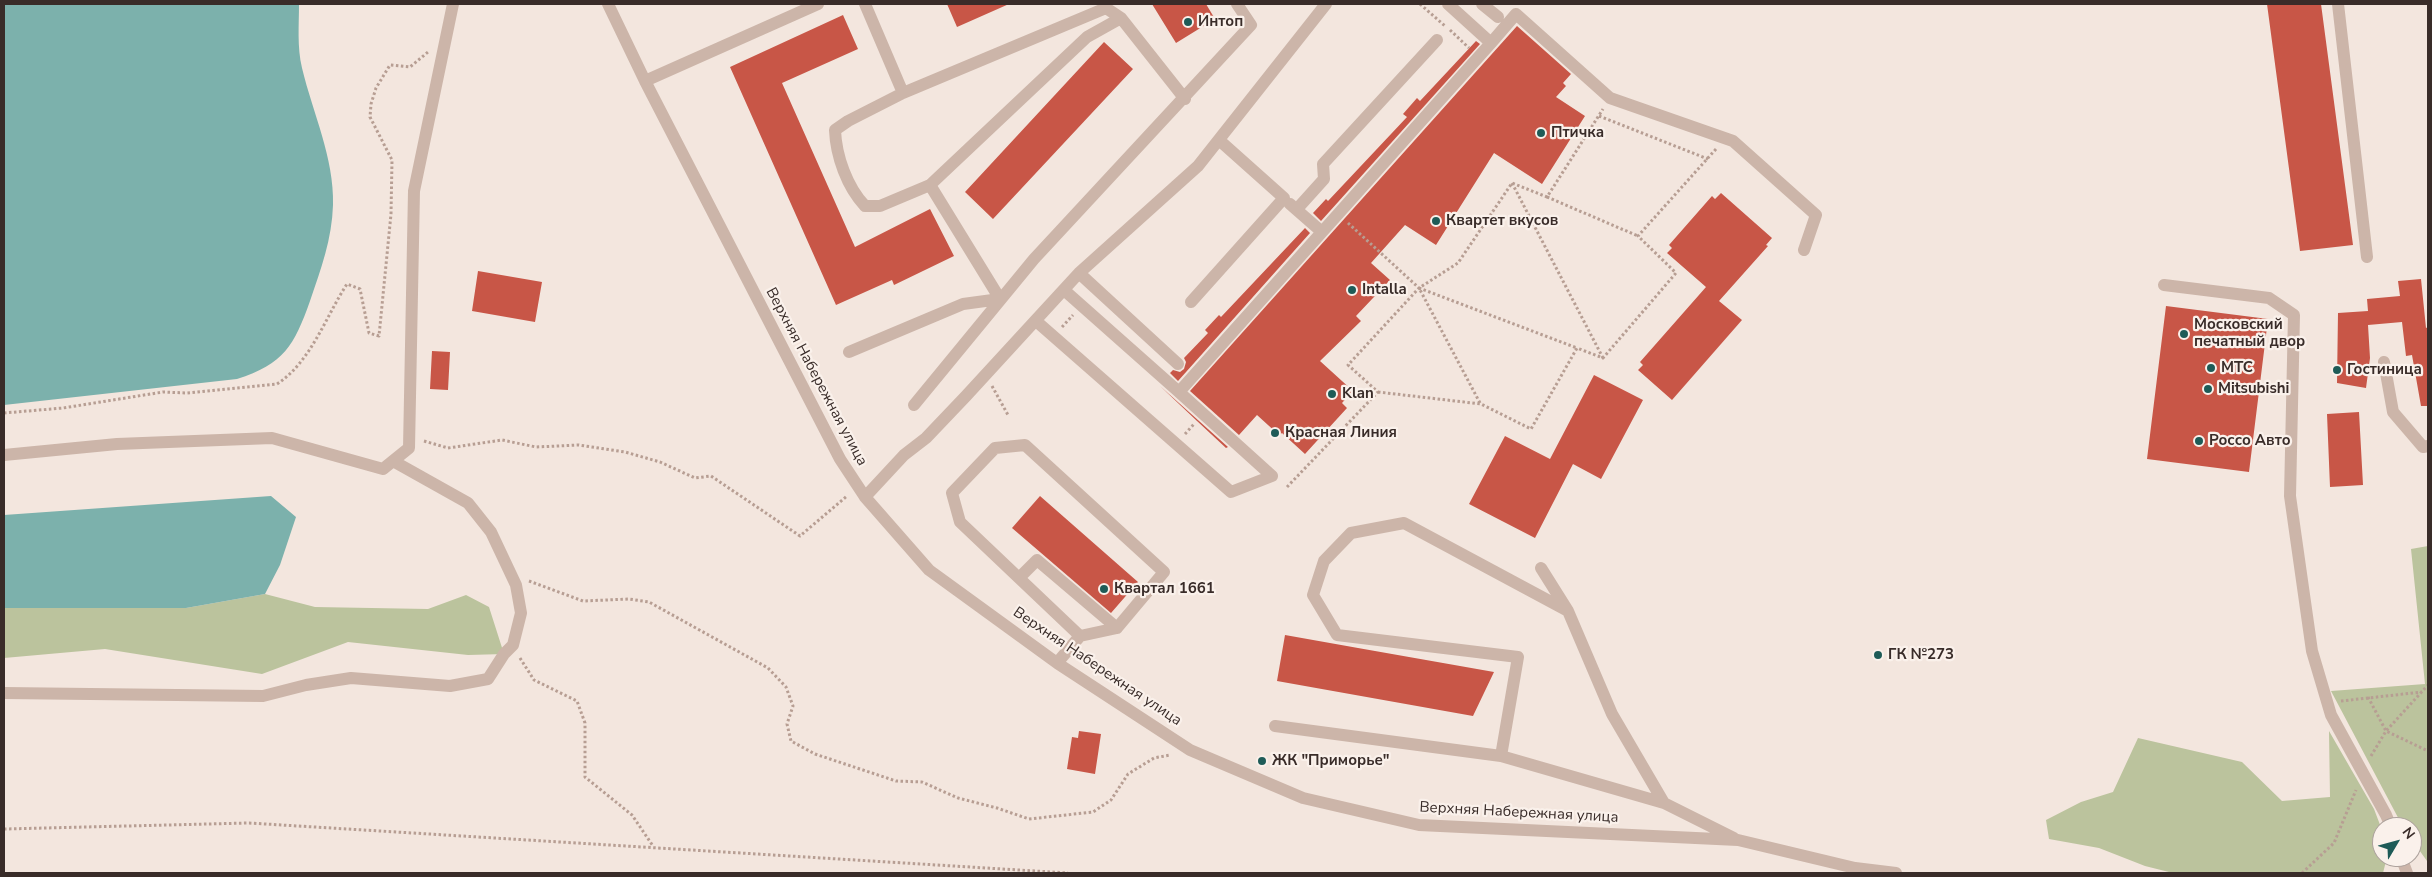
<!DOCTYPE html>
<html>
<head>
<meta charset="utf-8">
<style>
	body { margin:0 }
	#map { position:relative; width:2432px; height:877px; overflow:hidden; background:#f3e6de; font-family:"Nunito Sans",sans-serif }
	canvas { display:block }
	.frame { position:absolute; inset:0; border:5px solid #392c29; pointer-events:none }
	.north { position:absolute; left:2372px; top:817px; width:50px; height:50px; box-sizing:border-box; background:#faf1eb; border:1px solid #ada29d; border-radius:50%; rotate:53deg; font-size:14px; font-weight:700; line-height:20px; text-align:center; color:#392c29 }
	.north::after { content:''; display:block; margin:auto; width:18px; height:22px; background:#1e5b57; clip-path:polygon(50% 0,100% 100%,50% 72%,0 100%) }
</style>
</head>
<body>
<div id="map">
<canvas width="2432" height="877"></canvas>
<div class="frame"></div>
<div class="north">N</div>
</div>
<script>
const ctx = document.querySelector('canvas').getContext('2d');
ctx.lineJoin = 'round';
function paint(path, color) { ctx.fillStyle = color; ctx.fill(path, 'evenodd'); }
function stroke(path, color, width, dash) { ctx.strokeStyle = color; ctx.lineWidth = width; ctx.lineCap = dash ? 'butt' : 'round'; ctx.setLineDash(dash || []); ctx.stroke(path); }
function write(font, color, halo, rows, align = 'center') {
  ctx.font = font + ' "Nunito Sans",sans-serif'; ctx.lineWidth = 4.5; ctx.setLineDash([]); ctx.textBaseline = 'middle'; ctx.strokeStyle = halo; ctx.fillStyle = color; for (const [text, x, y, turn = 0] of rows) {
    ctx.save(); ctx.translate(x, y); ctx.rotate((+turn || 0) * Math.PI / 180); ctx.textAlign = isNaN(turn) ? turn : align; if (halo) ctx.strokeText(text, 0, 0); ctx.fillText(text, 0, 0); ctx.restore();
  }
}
paint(new Path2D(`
	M2428 546V860L2427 861 2412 840V827H2403L2331 691 2425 684 2411 549Z
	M265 594 315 607 428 609 466 595 489 607 504 654 468 655 348 642 262 674 105 649 4 658V608H186Z
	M2329 731 2374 809 2382 830V857H2387L2383 873H2173L2145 866 2099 848 2049 839 2046 820 2081 802 2113 792 2138 738 2242 762 2282 801 2330 797Z`), '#bbc39d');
paint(new Path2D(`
	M4 4H299C299 25 297 47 302 68 313 114 334 157 333 205 332 239 321 269 310 301 294 346 284 364 237 379L4 405Z
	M271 496 296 517 280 565 265 594 186 608H4V515Z`), '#7cb1ac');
paint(new Path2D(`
	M947 4H1009L957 27Z
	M1152 4H1206L1215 19 1176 43Z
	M2267 4H2321L2353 245 2300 251Z
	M843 15 858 49 782 83 855 247 930 209 954 256 894 285 892 280 836 305 730 67Z
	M1517 26 1571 74 1563 83 1566 86 1556 97 1585 116 1542 184 1494 153 1436 245 1405 225 1371 263 1390 280 1356 316 1361 321 1320 361 1353 391 1342 403 1347 408 1305 454 1282 433 1279 435 1257 415 1239 435 1190 391Z
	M1476 41 1480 44 1321 221 1313 213 1326 199 1328 201 1407 117 1403 114 1417 98 1420 101Z
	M1104 42 1133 69 993 219 965 192Z
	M1721 193 1772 238 1766 245 1768 246 1719 301 1742 320 1672 400 1638 370 1643 365 1640 362 1706 287 1667 253 1672 248 1669 245 1712 196 1715 199Z
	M1305 228 1310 233 1178 381 1170 373 1173 370 1180 372 1184 369 1186 362 1184 358 1208 333 1205 330 1219 315 1221 317Z
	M478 271 542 282 535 322 472 311Z
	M2421 279 2426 328 2428 327V406H2421L2412 355 2406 356 2402 322 2368 325 2370 358 2366 388 2337 383 2338 313 2368 311 2367 299 2400 296 2398 281Z
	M2166 306 2268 319 2249 472 2147 459Z
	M432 351 450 352 448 390 430 389Z
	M1594 375 1643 400 1601 479 1573 464 1535 538 1469 504 1505 436 1550 459Z
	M1160 386 1228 447 1226 448 1197 421Z
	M2359 412 2363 485 2330 487 2327 414Z
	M1040 496 1138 582 1111 613 1012 528Z
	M1285 635 1358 648 1494 672 1473 716 1277 681Z
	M1079 731 1101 734 1095 774 1067 769 1072 737 1078 738Z`), '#c85647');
stroke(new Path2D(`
	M1420 4 1445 26
	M1450 30 1469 48
	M1599 116 1708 159
	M1512 183 1603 358
	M1547 197 1638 236
	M1348 223 1419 288
	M1062 327 1073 315
	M992 386 1008 415
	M1378 392 1481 404 1531 429 1577 348 1603 358 1676 273 1638 236 1716 149
	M1480 403 1419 288 1577 348
	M4 413 63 408 163 392 187 393 277 384C311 362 326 316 347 284L360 289 369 333 379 336 391 214 392 160 370 117 371 104 376 88 390 65 410 67 428 52
	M1185 434 1194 424
	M424 441 448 448 502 440 536 447 579 445 625 452 660 462 695 478 711 476 800 536 847 496
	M1287 487 1378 392 1348 365 1419 288 1458 263 1512 183 1547 197 1603 109
	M529 581 583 601 629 599 649 602 768 668 786 687 793 706 787 724 791 741 815 754 896 781 922 782 958 798 997 808 1029 819 1093 812 1111 800 1128 774 1154 758 1170 755
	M520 658 534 680 577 701 585 723V777L632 815 653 846
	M2368 697 2386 731 2428 751
	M2341 701 2422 692
	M2371 756 2386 731 2428 685
	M4 829 249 823 1068 873
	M2302 873 2334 843 2356 790`), '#b79e93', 3, [2.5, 2.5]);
stroke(new Path2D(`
	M608 4 645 81 840 459 865 497 929 570 1057 663 1190 750 1303 798 1419 825 1738 840 1855 868 1896 873
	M865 4 903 93 1106 8 1121 18 1185 99
	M1482 4 1498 17
	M2338 4 2367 257
	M1491 43 1516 14 1610 98 1733 141 1816 215 1804 250
	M645 81 818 4
	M903 93 848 121 835 130C836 156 847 187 865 206H880L930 185 1087 37 1121 18
	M1290 204 1322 232
	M1297 209 1324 179 1323 164 1437 40
	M1079 273 1178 364
	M2164 285 2269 298 2294 315 2290 496 2312 651 2331 715 2386 815 2391 827
	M1064 290 1179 392
	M1191 302 1284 198 1219 140
	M1036 321 1231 492 1272 476 1179 392 1491 43 1448 4
	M849 352 963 304 1000 299 930 185
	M2384 362 2393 412 2423 447 2428 446
	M914 405 1034 259 1251 25 1237 4
	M4 455 117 444 272 438 383 469 409 448 414 191 453 4
	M865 497 904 455 926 438 966 396 1079 273 1198 166 1326 4
	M1541 568 1568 611 1612 714 1664 803
	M1019 578 1037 560 1117 628
	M1057 663 1080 636 1117 628 1164 572 1025 445 995 448 952 493 960 522 1080 636
	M4 693 263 696 306 685 351 678 450 686 488 679 504 654 513 645 521 613 516 585 491 532 468 503 393 461
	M1275 726 1501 756 1664 803 1734 838
	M1501 756 1518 657 1337 635 1313 595 1324 561 1351 533 1404 523 1568 611
	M2401 857 2407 873`), '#ccb5a9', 12);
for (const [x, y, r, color] of [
	[1188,22,5,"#1e5b57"],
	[1541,133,5,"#1e5b57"],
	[1436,221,5,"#1e5b57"],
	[1352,290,5,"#1e5b57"],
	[2184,334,5,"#1e5b57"],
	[2211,368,5,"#1e5b57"],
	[2337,370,5,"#1e5b57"],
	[2208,389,5,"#1e5b57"],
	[1332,394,5,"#1e5b57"],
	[1275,433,5,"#1e5b57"],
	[2199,441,5,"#1e5b57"],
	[1104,589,5,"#1e5b57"],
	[1878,655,5,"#1e5b57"],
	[1262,761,5,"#1e5b57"]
]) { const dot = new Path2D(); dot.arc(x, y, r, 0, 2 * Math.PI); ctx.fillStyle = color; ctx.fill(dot); stroke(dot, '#faf1eb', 2); }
write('bold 15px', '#392c29', '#faf1eb', [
	["Интоп",1198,22],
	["Птичка",1551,133],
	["Квартет вкусов",1446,221],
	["Intalla",1362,290],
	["Московский",2194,325],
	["печатный двор",2194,342],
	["МТС",2221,368],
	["Гостиница",2347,370],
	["Mitsubishi",2218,389],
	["Klan",1342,394],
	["Красная Линия",1285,433],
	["Россо Авто",2209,441],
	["Квартал 1661",1114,589],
	["ГК №273",1888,655],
	["ЖК \"Приморье\"",1272,761]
], 'left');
write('15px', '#392c29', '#faf1eb', [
	["Верхняя Набережная улица",816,377,62],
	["Верхняя Набережная улица",1097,667,34],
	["Верхняя Набережная улица",1519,813,3]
]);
</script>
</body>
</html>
